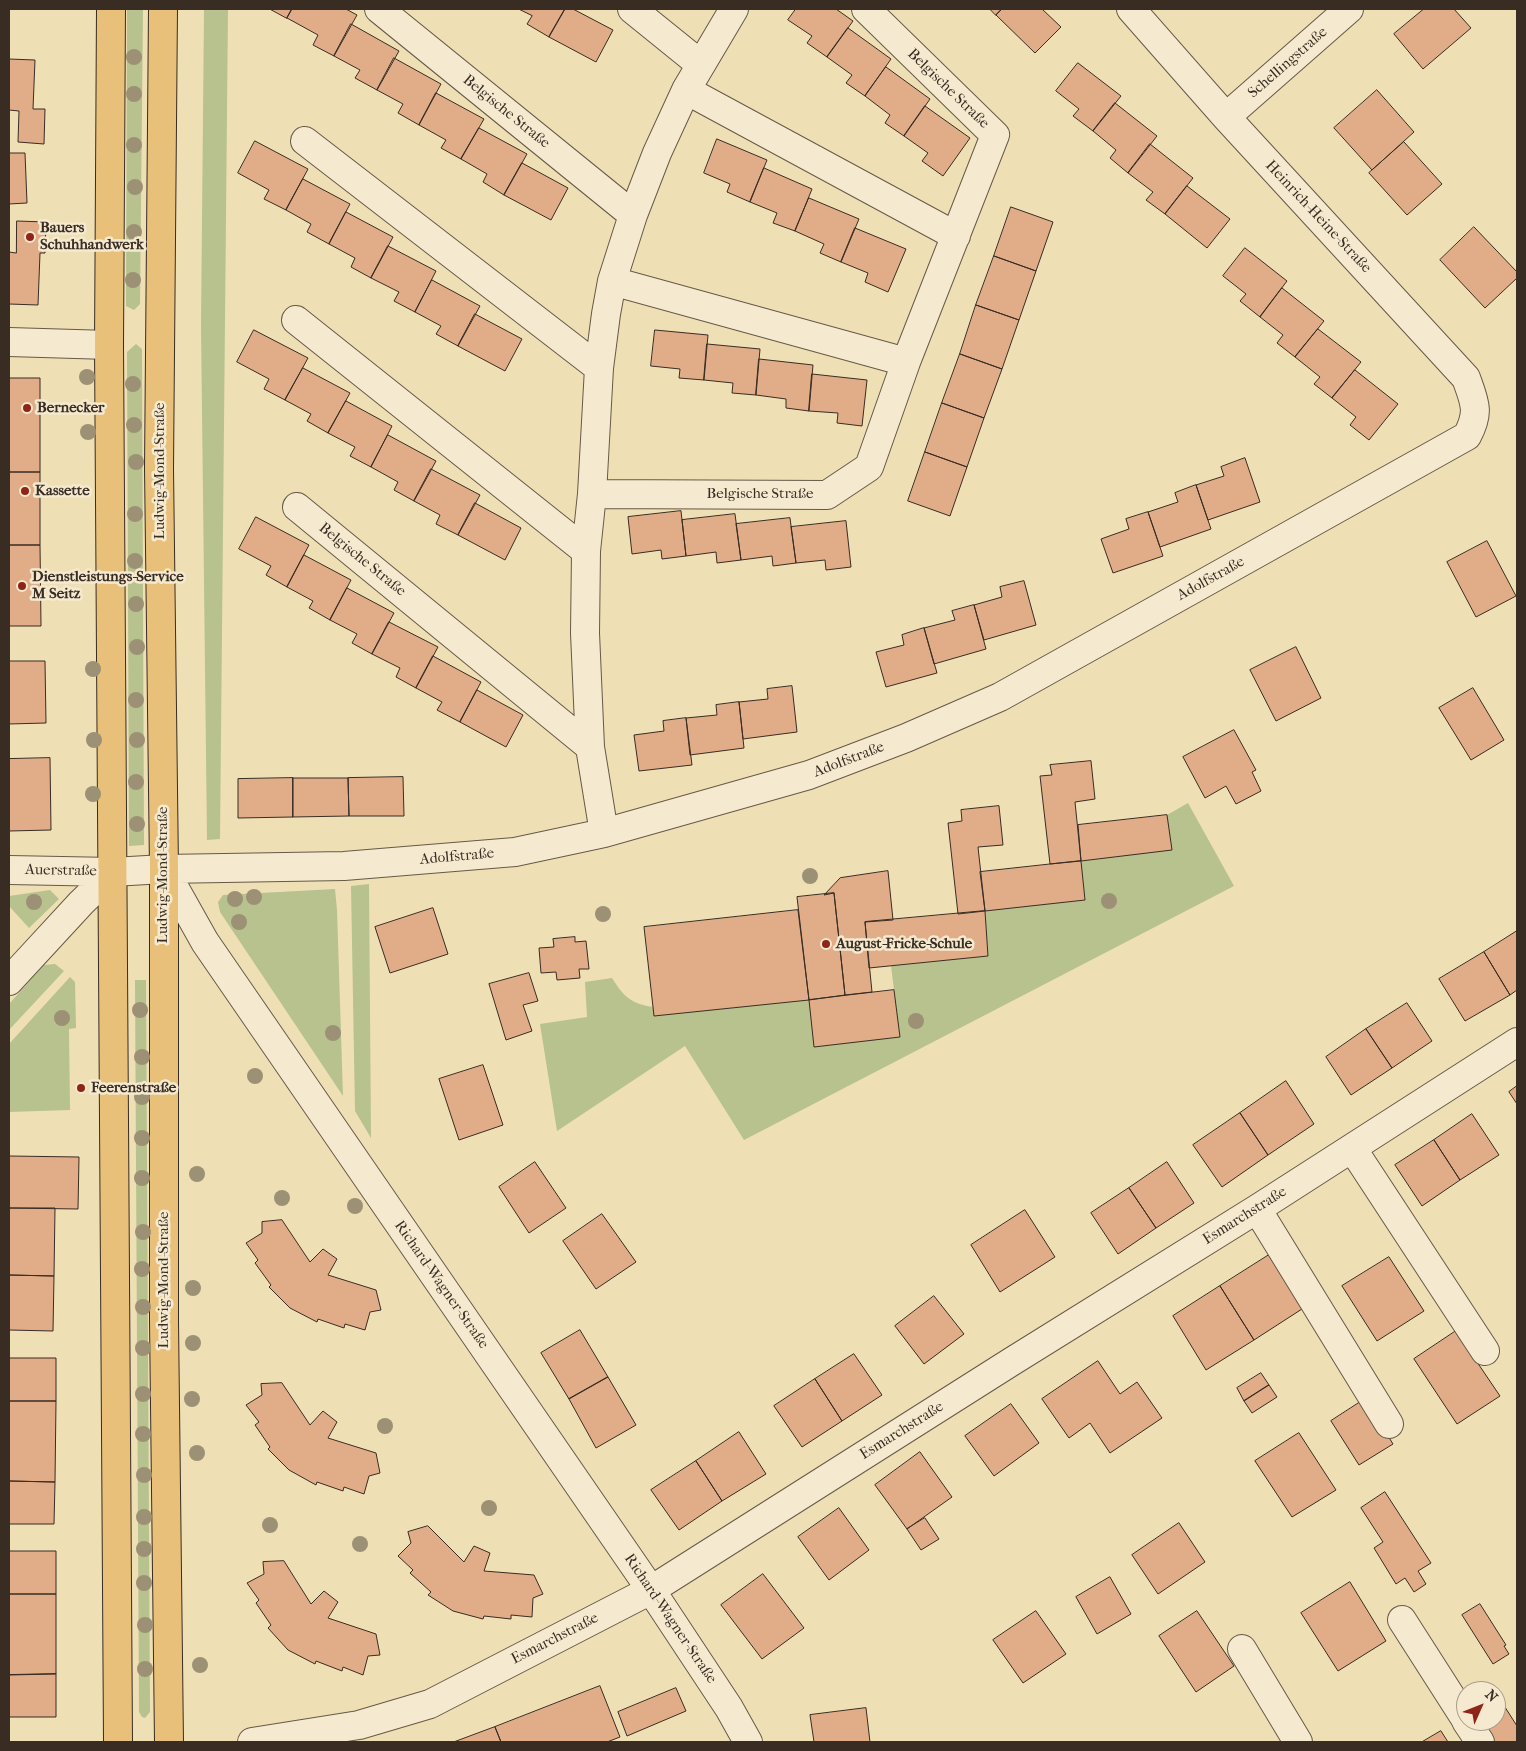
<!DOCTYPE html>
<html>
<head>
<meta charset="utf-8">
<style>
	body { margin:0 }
	#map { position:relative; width:1526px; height:1751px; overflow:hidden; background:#efdfb5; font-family:"IM FELL French Canon",serif }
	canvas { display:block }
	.frame { position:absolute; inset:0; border:10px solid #382c23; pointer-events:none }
	.north { position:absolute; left:1456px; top:1681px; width:50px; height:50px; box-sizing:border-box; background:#f5eacf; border:1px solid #a99e8a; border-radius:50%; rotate:46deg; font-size:14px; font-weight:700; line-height:20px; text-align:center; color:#382c23 }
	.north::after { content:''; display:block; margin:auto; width:18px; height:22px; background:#8f2418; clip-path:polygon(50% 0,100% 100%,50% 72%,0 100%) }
</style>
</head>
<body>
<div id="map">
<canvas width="1526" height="1751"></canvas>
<div class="frame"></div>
<div class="north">N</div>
</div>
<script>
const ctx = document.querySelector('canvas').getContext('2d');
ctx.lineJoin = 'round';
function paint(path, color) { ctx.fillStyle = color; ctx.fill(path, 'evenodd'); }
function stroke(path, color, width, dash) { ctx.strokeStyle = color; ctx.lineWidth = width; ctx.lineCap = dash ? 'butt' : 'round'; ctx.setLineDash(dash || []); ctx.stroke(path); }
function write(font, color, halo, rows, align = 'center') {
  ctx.font = font + ' "IM FELL French Canon",serif'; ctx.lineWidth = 5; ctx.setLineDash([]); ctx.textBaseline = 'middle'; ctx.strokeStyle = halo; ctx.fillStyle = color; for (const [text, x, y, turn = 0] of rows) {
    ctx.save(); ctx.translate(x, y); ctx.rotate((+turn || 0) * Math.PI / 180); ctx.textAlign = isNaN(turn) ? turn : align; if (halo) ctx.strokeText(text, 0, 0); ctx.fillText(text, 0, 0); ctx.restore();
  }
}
paint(new Path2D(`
	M127 9H143L140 304 134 310 126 306Z
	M204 9H228L220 839 207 840 201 325Z
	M136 344 142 349 144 845 129 846 127 352Z
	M1188 803 1234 886 744 1140 685 1046 557 1131 540 1024 587 1017 585 982 612 978C624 997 631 1004 654 1007V1016L809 1000 815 1047 900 1037 891 966 988 956 985 911 1085 900 1081 861 1171 850 1167 815Z
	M369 884 371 1138 355 1111 351 886Z
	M335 889 337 910 343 1096 220 912 218 902 223 895Z
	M50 890 59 899 29 928 9 906V896Z
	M55 964 64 971 9 1030V1004L44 965Z
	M70 977 75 982 76 1028 69 1029 70 1110 9 1112V1044Z
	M135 980H146L150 1712 145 1718 142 1717 139 1712Z`), '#b7c28e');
const building = new Path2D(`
	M270 9H292L287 18Z
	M292 9H346L357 15 334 56 313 45 318 35 287 18Z
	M519 9H565L549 37 527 24 532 16Z
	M565 9H573L613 30 596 62 549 37Z
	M796 9H836L853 21 827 57 807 43 812 36 788 20Z
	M990 9H1002L996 15Z
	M1002 9H1042L1061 27 1035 53 996 15Z
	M1424 9H1454L1471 28 1423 69 1394 34Z
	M351 24 399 51 377 90 355 78 360 70 334 56Z
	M848 28 891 59 865 96 846 83 852 75 827 57Z
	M394 58 441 84 419 125 398 113 403 104 377 90Z
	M9 59 35 60 33 109H45L44 144 18 142 19 111 9 110Z
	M1078 63 1121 96 1093 131 1073 116 1079 109 1056 91Z
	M886 67 930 99 904 136 885 123 890 115 865 96Z
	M1377 90 1414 132 1372 170 1334 128Z
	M436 93 484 119 461 159 441 148 446 140 419 125Z
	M1115 103 1157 136 1128 173 1110 158 1116 150 1093 131Z
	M925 106 970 138 943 176 922 161 928 153 904 136Z
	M479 128 527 154 504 195 483 182 487 174 461 159Z
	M717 139 767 160 750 202 727 192 730 184 704 173Z
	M255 141 308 169 286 210 264 199 269 190 238 173Z
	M1404 142 1442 184 1407 215 1369 173Z
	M1150 144 1193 178 1165 214 1146 200 1153 192 1128 173Z
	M9 153H25L27 203 9 204Z
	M522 163 568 188 551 220 504 195Z
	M764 168 812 189 795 231 773 223 777 213 750 202Z
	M303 179 350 204 329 244 307 232 311 224 286 210Z
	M1187 186 1230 219 1207 248 1165 214Z
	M809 198 859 219 841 262 820 253 824 244 795 231Z
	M1011 207 1053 222 1036 271 994 256Z
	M346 212 393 237 371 278 351 267 355 258 329 244Z
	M17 221 46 222 45 253H40L38 305 9 304V252L16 253Z
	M1474 227 1517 272V278L1485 308 1440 260Z
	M855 228 906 249 888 292 865 282 868 273 841 262Z
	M388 246 436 271 415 312 394 301 399 292 371 278Z
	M1245 248 1287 281 1260 317 1240 301 1246 294 1223 276Z
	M994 256 1036 271 1019 320 976 305Z
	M432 280 480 306 458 346 436 334 441 326 415 312Z
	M1282 288 1324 321 1295 357 1277 343 1283 335 1260 317Z
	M976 305 1019 320 1002 369 960 354Z
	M475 314 522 339 505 371 458 346Z
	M1318 329 1361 362 1332 398 1314 384 1320 377 1295 357Z
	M254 330 308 358 285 400 264 389 269 379 237 362Z
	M655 330 708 335 704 380 679 378 680 369 651 366Z
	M707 344 760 349 756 395 732 393 733 383 704 380Z
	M960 354 1002 369 984 418 942 403Z
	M759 359 813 365 809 411 786 408V399L756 395Z
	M303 368 350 393 328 433 307 421 311 414 285 400Z
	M1355 370 1398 404 1369 440 1350 425 1356 417 1332 398Z
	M812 374 867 380 862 426 837 423 838 413 809 411Z
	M9 378H40V472H9Z
	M346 401 392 426 371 467 350 456 355 447 328 433Z
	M942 403 984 418 967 467 925 452Z
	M388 435 436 461 414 501 394 490 398 482 371 467Z
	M925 452 967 467 950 516 908 501Z
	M1245 458 1260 502 1208 520 1196 485 1224 476 1221 467Z
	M431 469 480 495 458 535 436 524 440 515 414 501Z
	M9 472H40V545H9Z
	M1196 485 1211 529 1160 547 1148 512 1178 502 1175 493Z
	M475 503 521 528 505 560 458 535Z
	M681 511 686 556 662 559 661 550 632 554 628 517Z
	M1148 512 1163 556 1113 573 1101 539 1129 529 1126 519Z
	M735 514 741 560 717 563 716 552 686 556 682 520Z
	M256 517 309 545 287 587 266 575 271 566 239 549Z
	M790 518 796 563 773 566 772 556 741 560 736 524Z
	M846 521 851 567 826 570 825 560 796 563 791 527Z
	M1487 541 1516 596 1476 617 1447 562Z
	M9 545H40L41 626H9Z
	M304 555 351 580 330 620 309 608 313 601 287 587Z
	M1024 581 1036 625 984 640 974 605 1002 597 1000 587Z
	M347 588 394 613 372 654 352 643 357 634 330 620Z
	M974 605 986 649 934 664 924 628 955 620 952 611Z
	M389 622 438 647 416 688 396 677 400 668 372 654Z
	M924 628 937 673 886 687 876 652 904 645 902 635Z
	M1296 647 1321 698 1276 721 1250 670Z
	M433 656 481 682 460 722 437 710 442 702 416 688Z
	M9 661H45L46 723 9 724Z
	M792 686 797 732 743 739 739 702 768 699 767 689Z
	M1473 688 1504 740 1471 760 1439 708Z
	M477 690 523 715 506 747 460 722Z
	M739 702 744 748 690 755 686 718 717 715 716 705Z
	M686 718 692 765 639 771 634 735 664 731 663 721Z
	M1234 730 1256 770 1252 772 1261 791 1236 804 1226 786 1205 798 1183 757Z
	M50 758 51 830 9 831V759Z
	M1091 761 1095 799 1075 802 1081 861 1050 864 1040 776 1052 775 1050 765Z
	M403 777 404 816H349L348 778Z
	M293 778V817L238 818V779Z
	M293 778H348L349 816 293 817Z
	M999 806 1003 845 978 847 985 911 958 914 948 823 962 821 961 810Z
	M1167 815 1172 850 1081 861 1078 825Z
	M1081 861 1085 900 985 911 980 872Z
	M888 871 893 920 865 922 872 992 845 995 834 893 824 895 840 878Z
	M834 893 845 995 809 1000 797 897Z
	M433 908 448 954 390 973 375 927Z
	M798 910 809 1000 654 1016 644 927Z
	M985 911 988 956 869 968 865 922Z
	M1517 931V990L1510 995 1484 952Z
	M575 937V942L586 941 589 969H579L580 978 557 980 556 972 541 973 539 948 554 947 553 939Z
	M1484 952 1510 995 1465 1021 1439 979Z
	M529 973 538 1001 523 1005 532 1031 506 1040 489 984Z
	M894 990 900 1037 814 1047 809 1000Z
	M1407 1003 1432 1041 1392 1068 1366 1029Z
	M1366 1029 1392 1068 1351 1095 1326 1057Z
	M483 1065 503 1125 459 1140 439 1079Z
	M1286 1081 1314 1124 1268 1155 1240 1113Z
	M1517 1086V1104L1509 1092Z
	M1240 1113 1268 1155 1222 1187 1193 1145Z
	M1472 1114 1499 1155 1460 1180 1434 1140Z
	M1434 1140 1460 1180 1422 1206 1395 1165Z
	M9 1156 79 1157 78 1209 9 1208Z
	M535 1162 566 1208 529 1233 499 1187Z
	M1167 1162 1194 1203 1156 1228 1129 1188Z
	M1129 1188 1156 1228 1118 1254 1091 1213Z
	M9 1208H55L54 1276 9 1275Z
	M1025 1210 1055 1257 1000 1292 971 1245Z
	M602 1214 636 1262 596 1289 563 1241Z
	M282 1220 310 1262 323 1249 337 1259 328 1275 376 1290 381 1310 370 1312 365 1330 345 1324 344 1328 318 1319 317 1322 290 1308 269 1287 271 1285 255 1263 258 1260 246 1243 262 1233V1222Z
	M1269 1255 1302 1309 1254 1340 1220 1286Z
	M1389 1257 1424 1311 1377 1341 1342 1286Z
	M9 1275 54 1276 53 1331 9 1330Z
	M1220 1286 1254 1340 1206 1370 1173 1316Z
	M934 1296 964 1334 924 1364 895 1326Z
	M580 1330 608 1377 569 1399 541 1353Z
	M1456 1331 1500 1396 1457 1424 1414 1359Z
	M854 1354 882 1395 842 1421 815 1379Z
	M9 1358H56V1401H9Z
	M1098 1361 1120 1394 1137 1382 1162 1418 1110 1453 1090 1423 1069 1438 1042 1399Z
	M1261 1373 1269 1385 1244 1401 1237 1388Z
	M608 1377 636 1425 596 1448 569 1399Z
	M815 1379 842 1421 802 1447 774 1406Z
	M282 1383 310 1425 323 1411 337 1422 328 1438 376 1453 380 1473 369 1476 364 1494 344 1487 343 1491 317 1482 316 1485 289 1470 268 1449 270 1447 255 1425 259 1422 246 1405 262 1395 261 1384Z
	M1269 1385 1277 1397 1252 1413 1244 1401Z
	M1365 1399 1393 1444 1359 1465 1331 1421Z
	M9 1401H56L55 1482 9 1481Z
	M1011 1404 1039 1443 994 1476 965 1436Z
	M739 1432 766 1474 722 1501 696 1461Z
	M1299 1433 1336 1490 1292 1517 1255 1461Z
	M920 1452 952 1497 907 1529 875 1485Z
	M696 1461 722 1501 679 1530 651 1490Z
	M9 1481 55 1482 54 1524H9Z
	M1385 1492 1431 1563 1418 1571 1426 1584 1414 1592 1405 1578 1396 1584 1374 1548 1383 1542 1361 1508Z
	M839 1508 869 1550 829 1580 798 1537Z
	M925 1518 939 1539 921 1550 907 1529Z
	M1179 1523 1205 1562 1158 1594 1132 1555Z
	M428 1526 464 1562 474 1546 490 1553 484 1571 534 1575 543 1594 533 1598 532 1617 511 1615V1619L484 1616 483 1619 453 1611 428 1595 431 1592 410 1573 413 1570 398 1556 411 1543 408 1532Z
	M9 1551H56V1594H9Z
	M284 1561 311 1604 324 1591 338 1602 328 1618 376 1634 380 1655 368 1656 363 1675 343 1667 342 1671 316 1661 315 1664 288 1650 268 1628 271 1625 256 1603 259 1600 247 1583 264 1574 263 1562Z
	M763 1574 804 1628 762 1659 721 1605Z
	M1110 1577 1131 1614 1097 1634 1076 1597Z
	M1350 1582 1386 1641 1338 1671 1301 1613Z
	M9 1594H56V1674L9 1675Z
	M1480 1604 1506 1645 1504 1646 1509 1654 1493 1664 1462 1615Z
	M1036 1611 1066 1654 1023 1683 993 1640Z
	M1197 1611 1234 1666 1196 1692 1159 1636Z
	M56 1674V1717H9V1675Z
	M600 1686 620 1737 607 1742H501L495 1727Z
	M676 1688 686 1711 627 1736 618 1712Z
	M1496 1693 1517 1726V1742H1492L1479 1721H1496Z
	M866 1708 870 1742H814L810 1715Z
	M495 1727 501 1742H454Z
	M1441 1731 1448 1742H1422Z`);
paint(building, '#e1ac88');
stroke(building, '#382c23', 1);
const minor = new Path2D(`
	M379 9 633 215
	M632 9 700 64
	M686 90 956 236
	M1226 117 1349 9
	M305 141 599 368
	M612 281 906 362
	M296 320 586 551
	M9 342 109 345
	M592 494 827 495 869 467 906 362 995 135 866 9
	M297 507 590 747
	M604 833 590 747 585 633 586 551 592 494 599 368 606 314 612 281 633 215 657 153 686 90 734 9
	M164 869 344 866 515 852 604 833 809 775 906 738 1000 697 1467 436C1480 412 1475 403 1466 378L1226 117 1131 9
	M9 870 113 872 164 869 205 942 651 1590 729 1708 748 1742
	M9 981 81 903 113 872
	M1352 1148 1485 1351
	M1257 1209 1389 1424
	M1402 1620 1466 1720
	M1242 1649 1298 1742
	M1466 1721 1480 1742
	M252 1742 359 1725 430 1704 651 1590 1011 1362 1257 1209 1517 1042`);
const major = new Path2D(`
	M111 9 109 345 118 1742
	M163 9 159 468 164 869V1321L169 1742`);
stroke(minor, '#665948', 30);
stroke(major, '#382c23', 30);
stroke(minor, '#f5eacf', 28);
stroke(major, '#e8c07a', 28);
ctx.fillStyle = '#9c9174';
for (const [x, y] of [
	[134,57],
	[134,94],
	[134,145],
	[135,187],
	[134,232],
	[133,280],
	[87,377],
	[133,384],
	[134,425],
	[88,432],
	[136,462],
	[135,514],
	[135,561],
	[136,604],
	[137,647],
	[93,669],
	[136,700],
	[94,740],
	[137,740],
	[136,782],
	[93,794],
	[137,824],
	[810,876],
	[254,897],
	[235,899],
	[1109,901],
	[34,902],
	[603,914],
	[239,922],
	[140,1010],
	[62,1018],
	[916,1021],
	[333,1033],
	[142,1057],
	[255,1076],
	[142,1097],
	[142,1138],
	[197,1174],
	[142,1178],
	[282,1198],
	[355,1206],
	[143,1232],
	[142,1269],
	[193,1288],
	[143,1307],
	[193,1343],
	[143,1348],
	[143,1394],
	[192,1399],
	[385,1426],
	[143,1434],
	[197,1453],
	[144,1475],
	[489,1508],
	[144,1517],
	[270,1525],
	[360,1544],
	[144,1549],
	[144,1583],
	[145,1625],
	[200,1665],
	[145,1669]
]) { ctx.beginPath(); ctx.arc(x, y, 8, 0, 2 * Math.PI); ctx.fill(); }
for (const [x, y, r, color] of [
	[30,237,5,"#8f2418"],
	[27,408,5,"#8f2418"],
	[25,491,5,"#8f2418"],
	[22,586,5,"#8f2418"],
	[826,944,5,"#8f2418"],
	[81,1088,5,"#8f2418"]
]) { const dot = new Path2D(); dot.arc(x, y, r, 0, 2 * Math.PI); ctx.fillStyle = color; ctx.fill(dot); stroke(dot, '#f5eacf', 2); }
write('15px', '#382c23', '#f5eacf', [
	["Schellingstraße",1288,63,-41],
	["Belgische Straße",948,89,44],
	["Belgische Straße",506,112,39],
	["Heinrich-Heine-Straße",1318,217,47],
	["Ludwig-Mond-Straße",160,471,-90],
	["Belgische Straße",760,494],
	["Belgische Straße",362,560,39],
	["Adolfstraße",1211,579,-29],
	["Adolfstraße",849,760,-21],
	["Adolfstraße",457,857,-5],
	["Auerstraße",61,871,1],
	["Ludwig-Mond-Straße",163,875,-90],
	["Esmarchstraße",1245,1216,-32],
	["Ludwig-Mond-Straße",164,1280,-90],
	["Richard-Wagner-Straße",441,1285,55],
	["Esmarchstraße",902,1431,-32],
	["Richard-Wagner-Straße",670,1619,56],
	["Esmarchstraße",555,1639,-27]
]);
write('bold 15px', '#382c23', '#f5eacf', [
	["Bauers",40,228],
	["Schuhhandwerk",40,245],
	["Bernecker",37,408],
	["Kassette",35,491],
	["Dienstleistungs-Service",32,577],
	["M Seitz",32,594],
	["August-Fricke-Schule",836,944],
	["Feerenstraße",91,1088]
], 'left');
</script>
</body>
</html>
